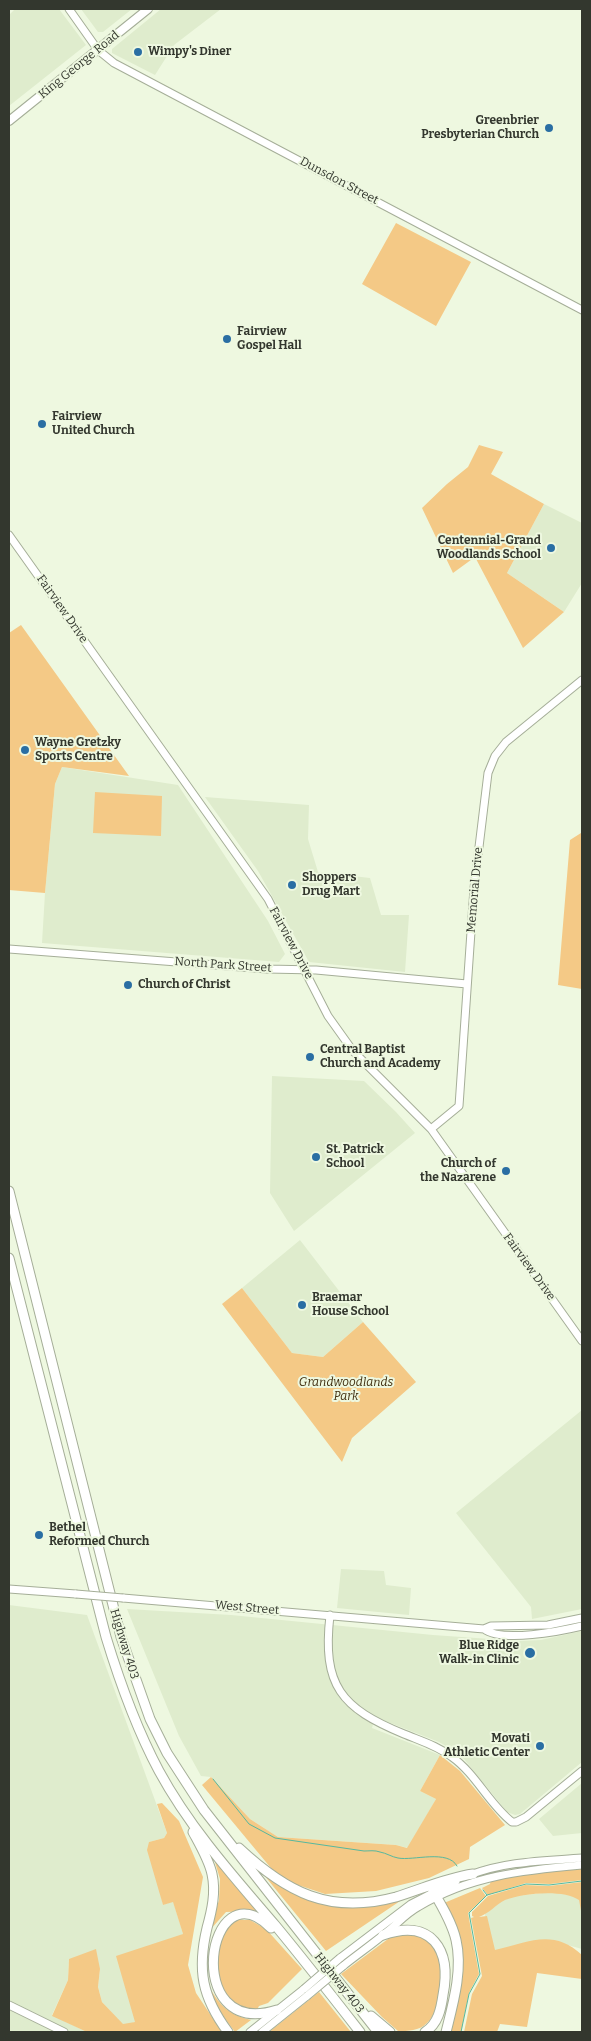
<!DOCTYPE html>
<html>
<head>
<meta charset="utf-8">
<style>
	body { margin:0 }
	#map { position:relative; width:591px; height:2041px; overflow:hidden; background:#eef8e0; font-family:Bitter,serif }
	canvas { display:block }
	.frame { position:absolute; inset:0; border:10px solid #33372e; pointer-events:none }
</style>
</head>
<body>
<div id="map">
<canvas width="591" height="2041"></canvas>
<div class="frame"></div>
</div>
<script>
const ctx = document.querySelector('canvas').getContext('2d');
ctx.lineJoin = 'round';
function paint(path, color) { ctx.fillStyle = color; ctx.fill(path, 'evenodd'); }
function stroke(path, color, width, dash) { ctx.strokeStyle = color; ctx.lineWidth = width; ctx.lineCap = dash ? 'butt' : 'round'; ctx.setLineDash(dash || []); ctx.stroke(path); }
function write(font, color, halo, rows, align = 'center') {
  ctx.font = font + ' Bitter,serif'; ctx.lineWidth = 4; ctx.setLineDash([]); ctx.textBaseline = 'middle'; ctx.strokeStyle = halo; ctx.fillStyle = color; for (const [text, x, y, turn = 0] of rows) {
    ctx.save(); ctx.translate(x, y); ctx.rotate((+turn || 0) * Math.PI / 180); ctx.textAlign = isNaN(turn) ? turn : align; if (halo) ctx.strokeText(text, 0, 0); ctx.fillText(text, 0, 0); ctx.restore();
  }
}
paint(new Path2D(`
	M15 9H59L86 45 9 106V15Z
	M81 9H132L103 32H98Z
	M161 9H221L174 45 155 75 112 53V49Z
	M544 504 582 523V583L564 612 507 573Z
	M62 767 178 785 268 921 285 954 279 962 42 943 45 893 55 784Z
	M205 797 309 805 308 839 318 872 370 878 381 915H409L405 972 309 962 258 871Z
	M272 1076 364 1081 396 1112 415 1133 294 1231 270 1193Z
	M300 1240 363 1322 323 1357 292 1353 242 1288Z
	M582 1410V1609L532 1619 531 1607 456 1513Z
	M341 1569 384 1571 386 1585 411 1588 409 1615 337 1608Z
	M9 1605 87 1615 167 1833 164 1838 149 1842 163 1905 173 1901 183 1934 136 2022 123 2025 102 2002 98 1987 100 1969 69 1959 68 1980 52 2015 87 2032H9Z
	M127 1609 231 1615 433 1635 519 1641 541 1640 582 1631V1762L520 1814 515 1815 507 1812 464 1759 451 1749 439 1742 375 1717 372 1728 440 1755 420 1791 436 1799 408 1848 396 1845 278 1837 250 1819 211 1777 201 1776 179 1736Z
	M582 1783V1833L553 1836 539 1819Z
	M578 1889 582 1908V1949L550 1940 492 1953 483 1905 516 1896Z`), '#dfeccd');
paint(new Path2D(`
	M396 223 471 262 436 326 362 284Z
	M479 445 503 452 491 474 544 504 507 573 564 612 523 648 475 557 453 573 422 508 447 484 468 467Z
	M21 625 129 776 62 767 55 784 45 893 9 890V633Z
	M95 792 162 796 161 836 93 833Z
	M581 833 582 834V989L558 985 570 840Z
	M242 1288 292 1353 323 1357 363 1322 416 1382 352 1438 342 1462 222 1304Z
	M440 1755 460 1771 505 1825 470 1847 469 1859 429 1878 376 1891 325 1894 280 1879 202 1785 211 1777 250 1819 278 1837 396 1845 407 1848 436 1799 420 1791Z
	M162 1803 179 1821 203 1877 188 1965 196 1993 222 2032H87L52 2016 68 1980 69 1959 96 1949 100 1969 98 1987 102 2002 123 2024 135 2022 116 1956 183 1934 173 1902 163 1905 147 1850 149 1842 164 1838 167 1833 157 1804Z
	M212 1852 257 1911 226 1912 210 1930 219 1900 220 1879Z
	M582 1868V1880L550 1884 526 1883 488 1895 482 1888 490 1884 491 1879 527 1872Z
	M264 1875 274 1882 316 1901 409 1895 326 1951Z
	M582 1882V1916L579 1900C564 1889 522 1893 505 1900 495 1905 490 1913 479 1917L487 1916 495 1950C529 1942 553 1928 582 1955V1979L537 1973 527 2027 500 2024 497 2032H464L472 1994 482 1976 471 1918 474 1917 472 1916V1912L488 1896 525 1885 549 1886Z
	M480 1888 486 1896 468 1913 479 1974 469 1993 461 2032H451L460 1988 461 1953 444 1903Z
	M250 1920 266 1929 302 1969 268 2003 259 2006 257 2010 236 2006C232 2001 227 1996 224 1990 213 1972 213 1932 234 1921 238 1919 245 1920 250 1920Z
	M403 1932C415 1934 423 1935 432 1943 445 1957 442 2011 427 2023 419 2031 408 2031 398 2031L382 2017 341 1974 392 1936Z
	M207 1982C218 2004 227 2014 251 2020L235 2032 213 2003Z
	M319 1992 351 2032H269Z`), '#f4c986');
stroke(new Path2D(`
	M213 1779 249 1824 275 1838 364 1851C369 1851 375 1850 380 1852 386 1853 392 1857 398 1858 413 1861 448 1849 457 1866
	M483 1890 487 1895
	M461 2032 469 1994 480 1974 469 1913 487 1895 526 1884 549 1885 582 1881`), '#57b89e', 1);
const secondary = new Path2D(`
	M69 9 98 50 114 63 582 310
	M9 535 268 899 328 1016 353 1051 431 1129 582 1341
	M9 949 267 969 316 970 467 984
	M431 1129 459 1106 474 888 488 773 495 756 506 742 582 680
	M9 1589 76 1594
	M123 1598 484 1629 491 1626 548 1625 582 1618
	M330 1615C322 1686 341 1708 404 1734 421 1741 438 1746 452 1757 476 1774 489 1804 512 1822H516L526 1817 582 1771
	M484 1629C502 1643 561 1631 582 1626
	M470 1875C506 1861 544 1861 582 1858
	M340 1958 411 1904 456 1881
	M343 1966C358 1954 374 1943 388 1931 398 1923 407 1913 418 1907 468 1876 524 1870 582 1865
	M9 2005 64 2032
	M250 2032 304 1989
	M262 2032 307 1996`);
const primary = new Path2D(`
	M9 121 148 9`);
const highway = new Path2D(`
	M9 1191 121 1637 150 1719 167 1753 204 1810 378 2032
	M9 1258 106 1637C120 1683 136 1728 159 1771 190 1828 233 1876 275 1925 304 1960 332 1996 360 2032
	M193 1832C200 1845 209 1860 212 1874 216 1892 212 1910 207 1928 197 1970 202 1997 228 2032
	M239 1848C286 1892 329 1915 396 1897 422 1889 446 1878 473 1874
	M433 1891C442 1906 452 1923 456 1940 463 1970 453 2004 446 2032
	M271 1928C207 1864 180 2041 277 2010
	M383 1935C431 1918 452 1949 443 1995 441 2009 438 2024 425 2032
	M371 2016 390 2032`);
stroke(secondary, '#a5ae98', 9);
stroke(primary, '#a5ae98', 10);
stroke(highway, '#a5ae98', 11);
stroke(secondary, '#fff', 7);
stroke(primary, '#fff', 8);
stroke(highway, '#fff', 9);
const secondaryBridge = new Path2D(`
	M76 1594 123 1598
	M304 1989 340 1958
	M307 1996 343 1966`);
stroke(secondaryBridge, '#a5ae98', 9, []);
stroke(secondaryBridge, '#fff', 7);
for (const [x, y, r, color] of [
	[138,52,5,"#2a6ea3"],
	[549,128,5,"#2a6ea3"],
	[227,339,5,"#2a6ea3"],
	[42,424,5,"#2a6ea3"],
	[551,548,5,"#2a6ea3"],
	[25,750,5,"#2a6ea3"],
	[292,885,5,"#2a6ea3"],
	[128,985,5,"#2a6ea3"],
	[310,1057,5,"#2a6ea3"],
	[316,1157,5,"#2a6ea3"],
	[506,1171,5,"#2a6ea3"],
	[302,1305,5,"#2a6ea3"],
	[39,1535,5,"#2a6ea3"],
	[530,1653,6,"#2a6ea3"],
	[540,1746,5,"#2a6ea3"]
]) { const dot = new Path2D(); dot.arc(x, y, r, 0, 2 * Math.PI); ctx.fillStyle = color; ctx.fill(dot); stroke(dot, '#eef8e0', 2); }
write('bold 12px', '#33372e', '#eef8e0', [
	["Wimpy's Diner",148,52],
	["Greenbrier",539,121,"right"],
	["Presbyterian Church",539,135,"right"],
	["Fairview",237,332],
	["Gospel Hall",237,346],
	["Fairview",52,417],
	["United Church",52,431],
	["Centennial-Grand",541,541,"right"],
	["Woodlands School",541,555,"right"],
	["Wayne Gretzky",35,743],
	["Sports Centre",35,757],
	["Shoppers",302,878],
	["Drug Mart",302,892],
	["Church of Christ",138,985],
	["Central Baptist",320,1050],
	["Church and Academy",320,1064],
	["St. Patrick",326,1150],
	["School",326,1164],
	["Church of",496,1164,"right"],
	["the Nazarene",496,1178,"right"],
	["Braemar",312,1298],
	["House School",312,1312],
	["Bethel",49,1528],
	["Reformed Church",49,1542],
	["Blue Ridge",519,1646,"right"],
	["Walk-in Clinic",519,1660,"right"],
	["Movati",530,1739,"right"],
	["Athletic Center",530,1753,"right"]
], 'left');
write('12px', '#33372e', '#eef8e0', [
	["King George Road",79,65,-39],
	["Dunsdon Street",339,181,28],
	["Fairview Drive",62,609,55],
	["Memorial Drive",475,890,-85],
	["Fairview Drive",291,943,62],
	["North Park Street",223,965,4],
	["Fairview Drive",529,1267,54],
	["West Street",247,1608,5],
	["Highway 403",124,1644,73],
	["Highway 403",339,1983,52]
]);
write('italic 12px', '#402e0f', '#eef8e0', [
	["Grandwoodlands",346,1383],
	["Park",346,1397]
]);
</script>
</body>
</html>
